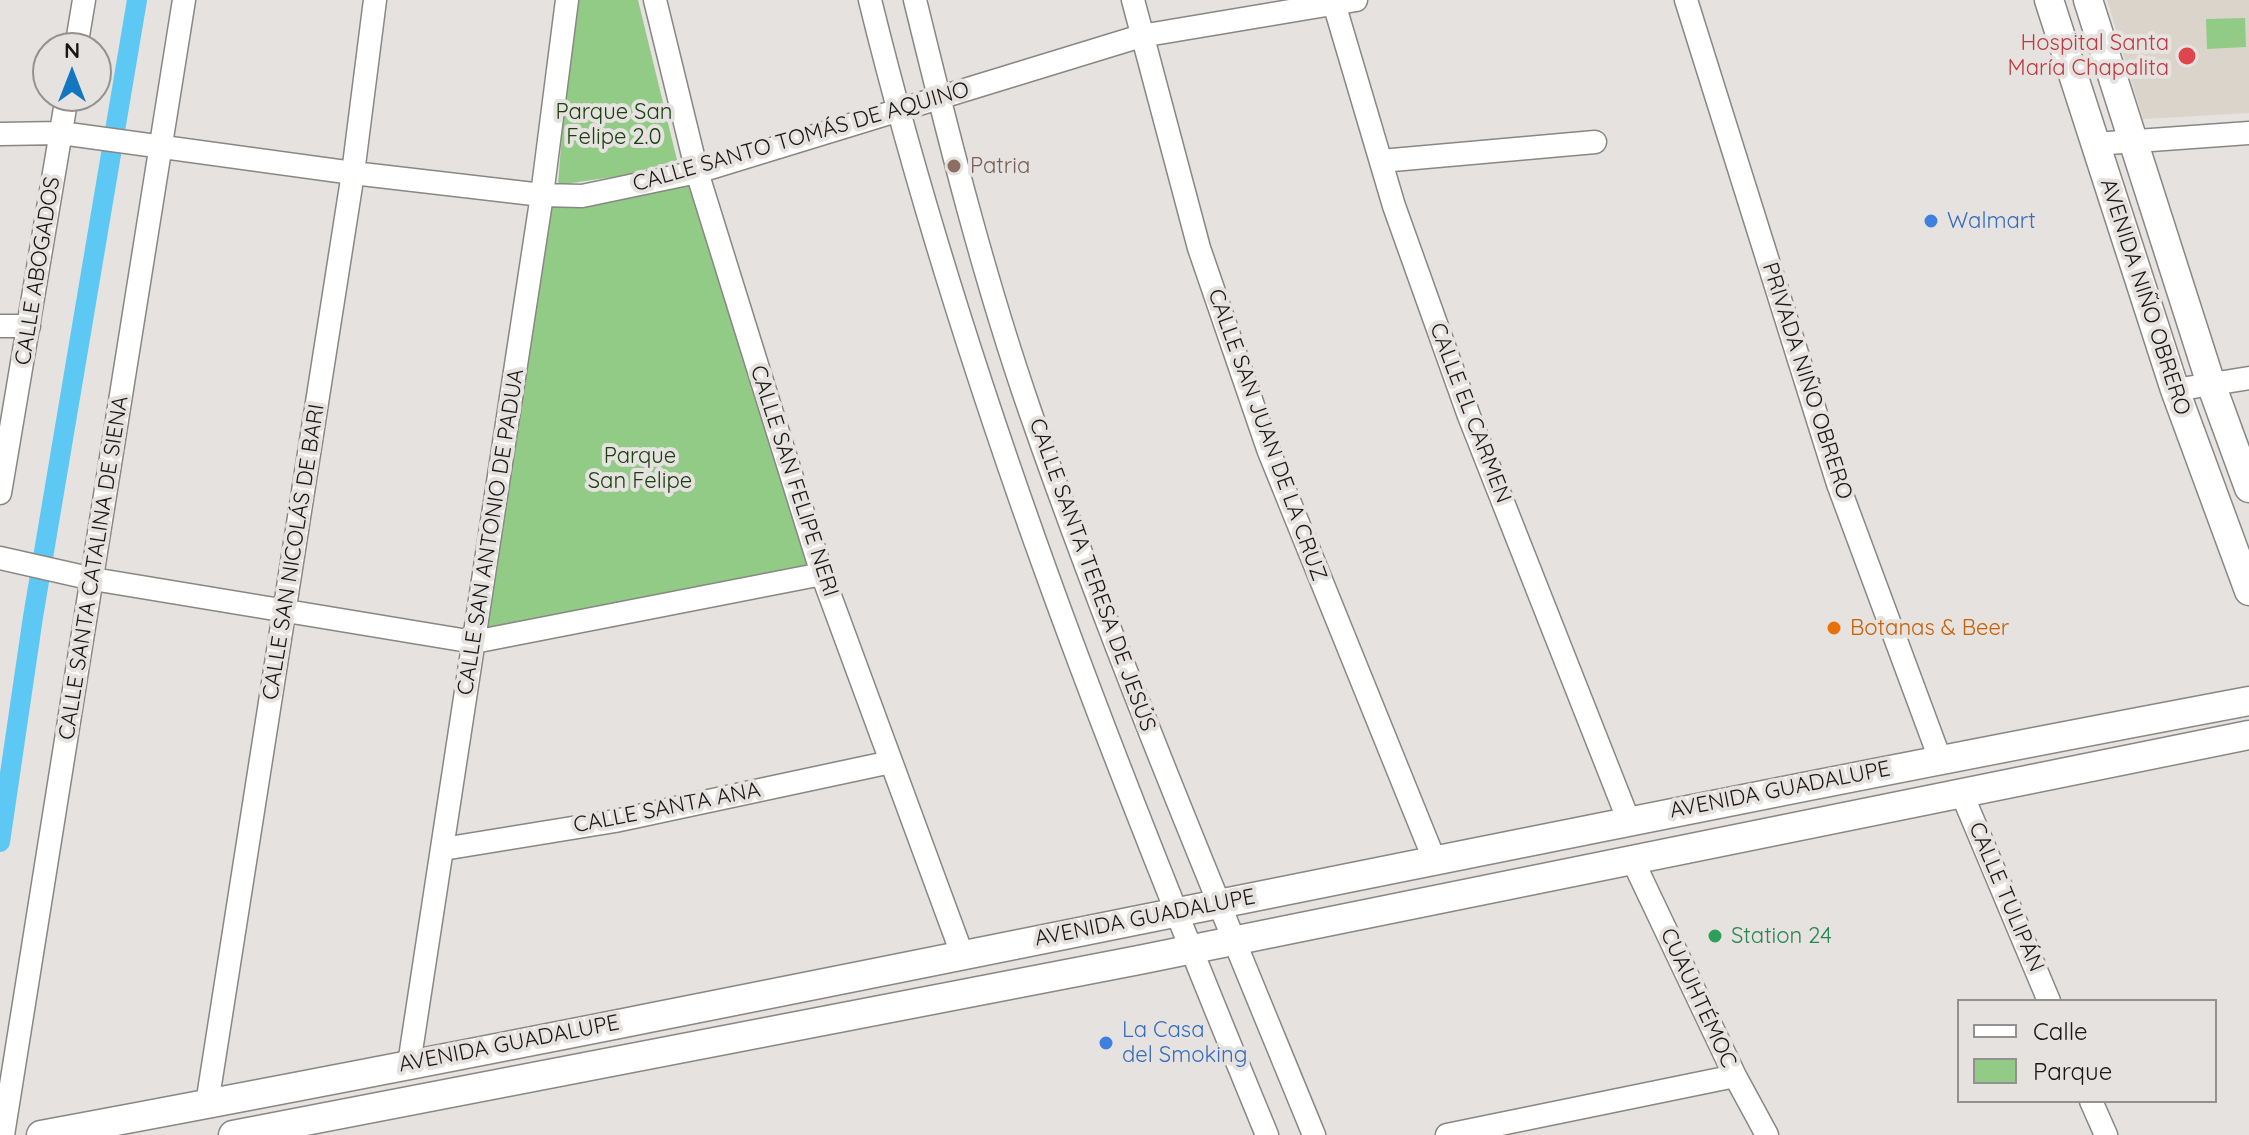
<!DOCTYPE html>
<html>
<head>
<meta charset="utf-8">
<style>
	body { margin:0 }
	#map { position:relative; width:2249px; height:1135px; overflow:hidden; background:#e5e2df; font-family:Quicksand,sans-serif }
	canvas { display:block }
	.legend { position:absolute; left:1957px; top:999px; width:260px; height:104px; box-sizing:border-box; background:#e5e2df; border:2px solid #93918f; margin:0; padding:10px 14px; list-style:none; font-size:24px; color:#181716 }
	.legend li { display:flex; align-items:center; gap:16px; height:40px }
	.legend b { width:40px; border:2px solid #93918f }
	.north { position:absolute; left:32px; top:32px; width:80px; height:80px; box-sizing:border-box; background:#e5e2df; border:2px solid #93918f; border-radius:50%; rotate:0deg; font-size:22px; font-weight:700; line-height:32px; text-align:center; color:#181716 }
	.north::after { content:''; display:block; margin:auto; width:28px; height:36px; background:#1376c1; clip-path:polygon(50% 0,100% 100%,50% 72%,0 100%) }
</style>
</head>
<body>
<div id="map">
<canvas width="2249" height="1135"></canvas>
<ul class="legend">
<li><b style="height:10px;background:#fff"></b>Calle</li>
<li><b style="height:22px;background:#92cb86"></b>Parque</li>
</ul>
<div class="north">N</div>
</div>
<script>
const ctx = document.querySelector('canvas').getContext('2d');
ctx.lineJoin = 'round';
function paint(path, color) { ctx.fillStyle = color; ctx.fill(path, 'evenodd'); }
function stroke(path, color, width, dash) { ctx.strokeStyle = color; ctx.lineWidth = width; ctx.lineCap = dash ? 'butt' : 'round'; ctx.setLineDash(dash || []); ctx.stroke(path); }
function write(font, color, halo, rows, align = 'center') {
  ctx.font = font + ' Quicksand,sans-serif'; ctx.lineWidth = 8; ctx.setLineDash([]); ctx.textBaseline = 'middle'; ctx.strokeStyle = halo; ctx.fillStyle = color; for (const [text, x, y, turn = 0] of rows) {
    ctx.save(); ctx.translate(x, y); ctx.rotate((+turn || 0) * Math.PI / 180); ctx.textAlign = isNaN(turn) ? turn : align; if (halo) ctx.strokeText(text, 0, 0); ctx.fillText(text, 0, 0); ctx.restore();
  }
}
paint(new Path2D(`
	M2107 0H2249V113L2143 119Z`), '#dbd4cb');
paint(new Path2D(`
	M572 0H638L677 160 626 175 558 185Z
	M2245 18 2246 47 2207 49 2206 19Z
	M692 179 812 568 477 638 550 198Z`), '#92cb86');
stroke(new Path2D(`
	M0 842 33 617 137 0`), '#5dc8f4', 20);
const minor = new Path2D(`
	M655 0 697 172 822 574 962 954
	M870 0C966 390 1114 764 1267 1135
	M915 0C949 139 984 279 1031 414 1116 658 1216 896 1314 1135
	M1133 0 1199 248 1268 449 1434 859
	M1333 0 1394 206 1469 416 1628 819
	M1686 0 1838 484 1940 759
	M76 48 84 0
	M0 134 61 133 353 173 542 195 582 196 697 172 1141 36 1356 0
	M2095 144 2249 133
	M1381 161 1595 142
	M0 326H29
	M2175 390 2249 378
	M0 493 67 96
	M0 558 93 579 474 642 822 574
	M1962 794 2049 1001
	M443 849 615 821 891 762
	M1632 859 1735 1076 1767 1135
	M409 1064 542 195 567 0
	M2091 1101 2106 1135
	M207 1104 353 173 375 0
	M3 1135 184 0
	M1447 1135 1735 1076`);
const major = new Path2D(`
	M2049 0 2175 390 2249 591
	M2088 0 2211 384 2249 488
	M41 1135C779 998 1512 840 2249 701
	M233 1135 1139 960 2249 735`);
stroke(minor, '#898784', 25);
stroke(major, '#898784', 31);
stroke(minor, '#fff', 22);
stroke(major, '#fff', 28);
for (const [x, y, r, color] of [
	[2187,56,10,"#e0444e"],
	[954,166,8,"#8d6e63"],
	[1931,221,8,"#3f7fe0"],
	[1834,628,8,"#e8710a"],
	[1715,936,8,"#2e9e5b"],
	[1106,1043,8,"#3f7fe0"]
]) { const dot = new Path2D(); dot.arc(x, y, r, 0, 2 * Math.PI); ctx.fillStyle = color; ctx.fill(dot); stroke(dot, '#e5e2df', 3); }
write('22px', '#be3a42', '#e5e2df', [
	["Hospital Santa",2169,43],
	["María Chapalita",2169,68]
], 'right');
write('22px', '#19400f', '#e5e2df', [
	["Parque San",614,112],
	["Felipe 2.0",614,137],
	["Parque",640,456],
	["San Felipe",640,481]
]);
write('22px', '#181716', '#e5e2df', [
	["CALLE SANTO TOMÁS DE AQUINO",801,137,-16],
	["CALLE ABOGADOS",38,271,-81],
	["AVENIDA NIÑO OBRERO",2145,297,72],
	["PRIVADA NIÑO OBRERO",1807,381,72],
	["CALLE EL CARMEN",1470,413,69],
	["CALLE SAN JUAN DE LA CRUZ",1267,435,70],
	["CALLE SAN FELIPE NERI",794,481,72],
	["CALLE SAN ANTONIO DE PADUA",491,532,-81],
	["CALLE SAN NICOLÁS DE BARI",294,552,-81],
	["CALLE SANTA CATALINA DE SIENA",94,568,-81],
	["CALLE SANTA TERESA DE JESÚS",1092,575,70],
	["AVENIDA GUADALUPE",1780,790,-11],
	["CALLE SANTA ANA",667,808,-11],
	["CALLE TULIPÁN",2006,897,67],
	["AVENIDA GUADALUPE",1145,918,-11],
	["CUAUHTÉMOC",1698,998,65],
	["AVENIDA GUADALUPE",509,1044,-11]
]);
write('22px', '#785e54', '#e5e2df', [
	["Patria",970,166]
], 'left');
write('22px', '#366cbe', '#e5e2df', [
	["Walmart",1947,221],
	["La Casa",1122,1030],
	["del Smoking",1122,1055]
], 'left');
write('22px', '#c56008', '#e5e2df', [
	["Botanas & Beer",1850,628]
], 'left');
write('22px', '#27864d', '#e5e2df', [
	["Station 24",1731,936]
], 'left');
</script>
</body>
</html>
